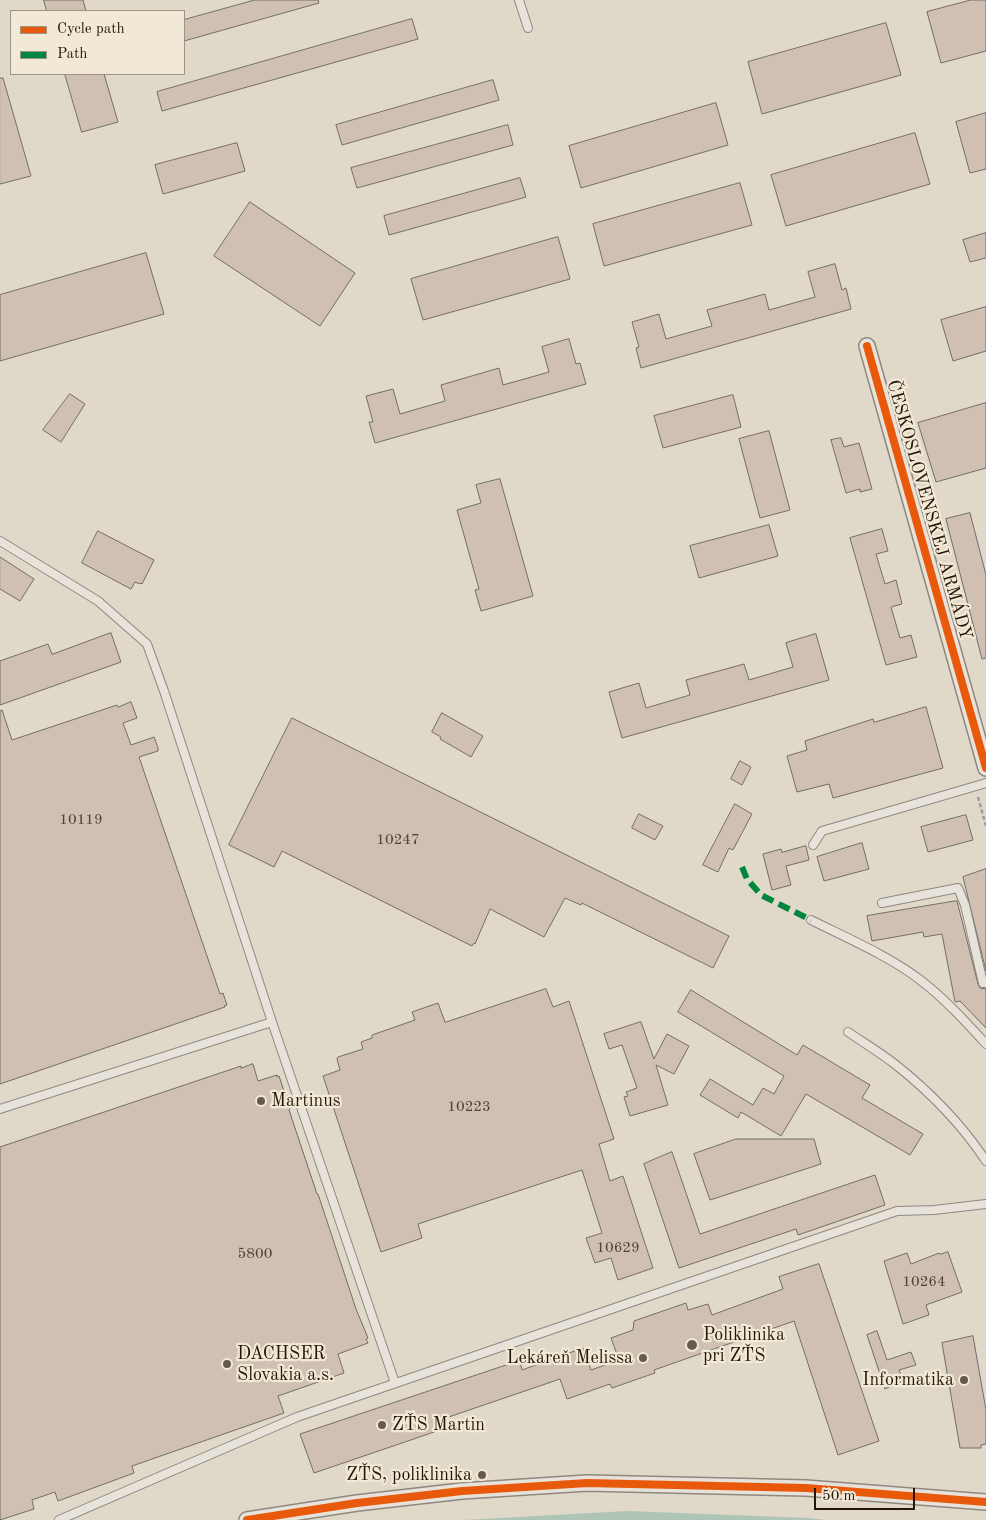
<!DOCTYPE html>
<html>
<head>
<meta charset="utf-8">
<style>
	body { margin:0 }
	#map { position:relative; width:986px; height:1520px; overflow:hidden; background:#e0d8c9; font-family:"Old Standard TT",serif }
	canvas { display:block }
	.legend { position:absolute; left:10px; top:10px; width:175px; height:65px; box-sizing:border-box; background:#f1e8d5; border:1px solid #9f9483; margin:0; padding:6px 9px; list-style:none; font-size:15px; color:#251608 }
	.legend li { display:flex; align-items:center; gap:10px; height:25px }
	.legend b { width:25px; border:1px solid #9f9483 }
	.scale { position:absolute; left:814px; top:1488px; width:101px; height:22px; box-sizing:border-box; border:2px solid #251608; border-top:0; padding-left:6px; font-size:15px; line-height:18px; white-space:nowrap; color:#251608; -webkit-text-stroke:4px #f1e8d5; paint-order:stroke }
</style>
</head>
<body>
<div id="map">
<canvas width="986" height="1520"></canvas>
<ul class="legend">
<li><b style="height:6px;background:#e8590c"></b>Cycle path</li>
<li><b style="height:6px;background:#00873e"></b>Path</li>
</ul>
<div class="scale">50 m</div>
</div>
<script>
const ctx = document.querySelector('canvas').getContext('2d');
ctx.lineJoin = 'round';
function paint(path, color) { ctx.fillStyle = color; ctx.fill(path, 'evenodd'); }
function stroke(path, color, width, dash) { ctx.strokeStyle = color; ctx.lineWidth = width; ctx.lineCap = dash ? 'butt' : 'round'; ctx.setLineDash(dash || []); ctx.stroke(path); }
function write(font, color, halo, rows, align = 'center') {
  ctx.font = font + ' "Old Standard TT",serif'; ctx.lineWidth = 4.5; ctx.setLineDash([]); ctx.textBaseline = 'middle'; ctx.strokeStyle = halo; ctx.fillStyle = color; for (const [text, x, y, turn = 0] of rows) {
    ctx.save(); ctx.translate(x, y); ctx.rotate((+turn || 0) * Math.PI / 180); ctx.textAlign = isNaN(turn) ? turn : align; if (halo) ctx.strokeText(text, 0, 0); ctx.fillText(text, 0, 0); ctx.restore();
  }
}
paint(new Path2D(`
	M627 1511 808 1518 826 1520H464Z`), '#aec4b5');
const building = new Path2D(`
	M44 0H83L86 11H47Z
	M255 0H318L319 3 184 41V20Z
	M971 0H986V51L941 63 927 12Z
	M412 19 418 39 162 111 157 92Z
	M886 23 901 75 762 114 748 62Z
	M65 74H104L118 122 82 132Z
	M0 78H3L31 176 0 184Z
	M493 80 499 100 342 145 336 125Z
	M716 103 728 145 581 188 569 146Z
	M986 113V169L970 173 956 122Z
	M508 125 513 145 357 188 351 168Z
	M915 133 930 184 786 226 771 175Z
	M237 143 245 171 163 194 155 165Z
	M520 178 526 197 389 235 384 216Z
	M740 183 752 225 604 266 593 224Z
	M250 202 355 273 320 326 214 256Z
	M986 233V258L970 262 963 240Z
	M558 237 570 279 423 320 411 279Z
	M146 253 164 314 0 361V295Z
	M835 264 842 290 846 288 851 309 641 368 636 348 639 347 632 322 659 314 666 339 712 326 707 310 765 294 769 310 815 297 808 272Z
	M986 307V351L953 361 941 320Z
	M569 339 576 364 580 363 586 384 375 443 369 422H373L366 396 393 389 400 414 445 401 441 385 499 368 503 385 549 372 542 347Z
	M70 394 85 404 61 442 43 430Z
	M733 395 741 427 663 448 654 416Z
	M986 403V468L936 482 918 423Z
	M769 431 790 510 760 518 739 439Z
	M841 438 844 447 859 443 872 489 860 492V489L846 493 831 440Z
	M500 479 533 596 481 611 475 590 479 589 457 510 481 503 476 485Z
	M970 513 986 575V658L982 659 946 519Z
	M769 525 778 556 699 578 690 546Z
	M882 529 888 551 876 554 885 584 896 580 902 604 891 607 900 638 911 635 917 657 886 665 850 538Z
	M98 531 154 560 142 584 141 583 140 584 135 582 131 589 82 563Z
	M0 557 34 579 20 601 0 589Z
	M111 633 121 662 0 705V661L48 644 52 654Z
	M816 634 829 680 622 738 609 692 639 683 646 708 690 695 686 680 744 664 749 680 793 667 786 643Z
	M131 702 137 718 123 723 131 745 154 737 158 748V751L139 757 220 994 223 993 227 1005 224 1006 225 1007 0 1084V711L2 710 12 740 117 705 118 707Z
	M926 707 943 768 833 798 829 784 797 792 787 756 807 750 805 741 873 719 874 722Z
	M442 713 483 736 471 757 440 739 441 737 432 732Z
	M292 718 729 936 713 968 582 903 581 905 565 898 544 937 490 909 475 944 474 943 472 946 282 851 274 867 229 845Z
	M740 761 751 767 742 785 731 779Z
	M735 804 752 814 733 850 729 848 718 872 703 865Z
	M639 814 663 826 655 840 632 828Z
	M966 815 973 840 928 852 921 827Z
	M862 843 869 869 824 881 817 857Z
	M806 846 809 860 786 866 791 885 772 890 763 854 781 849 782 852Z
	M986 869V971L963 877Z
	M957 901 978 984 980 988 986 989V1028L960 1001 955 1002 942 934 924 937 923 932 872 941 867 916Z
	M546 989 553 1007 569 1001 614 1139 599 1144 610 1181 623 1176 653 1268 618 1280 611 1258 595 1263 586 1238 602 1233 582 1170 418 1224 422 1238 381 1252 323 1076 340 1070 337 1059 338 1057 363 1049 361 1042 372 1038V1035L415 1020 412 1012 438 1003 445 1022Z
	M691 990 797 1055 803 1045 870 1085 862 1098 923 1134 910 1155 806 1094 781 1136 741 1112 738 1118 700 1095 710 1079 753 1105 763 1088 774 1094 784 1076 678 1012Z
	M641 1022 654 1059 667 1034 689 1046 674 1074 656 1065 668 1105 630 1116 624 1097 628 1096 626 1092 637 1088 622 1045 609 1049 604 1034Z
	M253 1064 258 1081 277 1075V1077L279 1076 290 1109 289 1110 317 1194H318L356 1309 368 1338 366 1339 368 1343 338 1354 344 1373 278 1396 284 1413 132 1466 134 1473 58 1501 55 1492 32 1500 34 1509 0 1520V1147L241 1066V1068Z
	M736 1139H814L821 1164 710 1200 694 1154Z
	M672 1152 700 1234 875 1175 885 1205 798 1235 796 1229 679 1268 644 1164Z
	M948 1252 962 1292 926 1305 929 1315 903 1324 884 1261 907 1253 911 1264 939 1253 940 1254Z
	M819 1264 879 1441 838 1455 794 1321 654 1370 655 1373 612 1388 610 1384 567 1399 560 1379 437 1421 440 1430 314 1473 300 1434 512 1363V1364L520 1362 522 1370 583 1348 591 1370 619 1360 611 1338 633 1330 634 1321 686 1303 688 1310 708 1304 712 1315 783 1289 779 1277Z
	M877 1331 887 1360 911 1352 916 1365 899 1370 903 1381 885 1389 867 1335Z
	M973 1336 986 1410V1444L981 1445V1448H960L942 1343Z`);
paint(building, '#cfc0b3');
stroke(building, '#746d64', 1);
const lane = new Path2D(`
	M519 0 528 28
	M0 541 98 601 147 644 164 691 272 1022
	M813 845 822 831 986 783
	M882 903 958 888 965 905 983 983H986
	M811 920C847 938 887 955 919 979 944 998 965 1021 986 1044
	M848 1032C864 1043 881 1053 896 1065 930 1092 962 1125 986 1161
	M0 1109 272 1022 395 1383
	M59 1520 297 1417 897 1211 934 1210 986 1204`);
const street = new Path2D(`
	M867 346 986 768
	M247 1520 357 1503 462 1491 587 1483 806 1488 986 1502`);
stroke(lane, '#8f887e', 10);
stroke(street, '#8f887e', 18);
stroke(new Path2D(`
	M978 797 986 826`), '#a19c95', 2.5, [4, 2.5]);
stroke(lane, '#e7e3db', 8);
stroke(street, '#e7e3db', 15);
stroke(new Path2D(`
	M742 867 747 879 761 895 811 920`), '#00873e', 6, [12, 6]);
stroke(new Path2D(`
	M867 346 986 768
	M247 1520 357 1503 462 1491 587 1483 806 1488 986 1502`), '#e8590c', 8);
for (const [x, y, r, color] of [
	[261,1101,5,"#665a4c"],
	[692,1345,6,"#665a4c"],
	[643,1358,5,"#665a4c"],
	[227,1364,5,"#665a4c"],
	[964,1380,5,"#665a4c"],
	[382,1425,5,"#665a4c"],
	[482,1475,5,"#665a4c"]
]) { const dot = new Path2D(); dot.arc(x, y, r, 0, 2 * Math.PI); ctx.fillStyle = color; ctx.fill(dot); stroke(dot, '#f1e8d5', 2); }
write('15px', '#504134', null, [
	["10119",81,820],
	["10247",398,840],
	["10223",469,1107],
	["10629",618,1248],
	["5800",255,1254],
	["10264",924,1282]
]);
write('18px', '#251608', '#f1e8d5', [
	["ČESKOSLOVENSKEJ ARMÁDY",929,510,74]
]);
write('18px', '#251608', '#f1e8d5', [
	["Martinus",271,1101],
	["Poliklinika",703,1335],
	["pri ZŤS",703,1356],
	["DACHSER",237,1354],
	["Slovakia a.s.",237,1375],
	["Lekáreň Melissa",633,1358,"right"],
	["Informatika",954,1380,"right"],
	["ZŤS Martin",392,1425],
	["ZŤS, poliklinika",472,1475,"right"]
], 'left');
</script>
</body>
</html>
